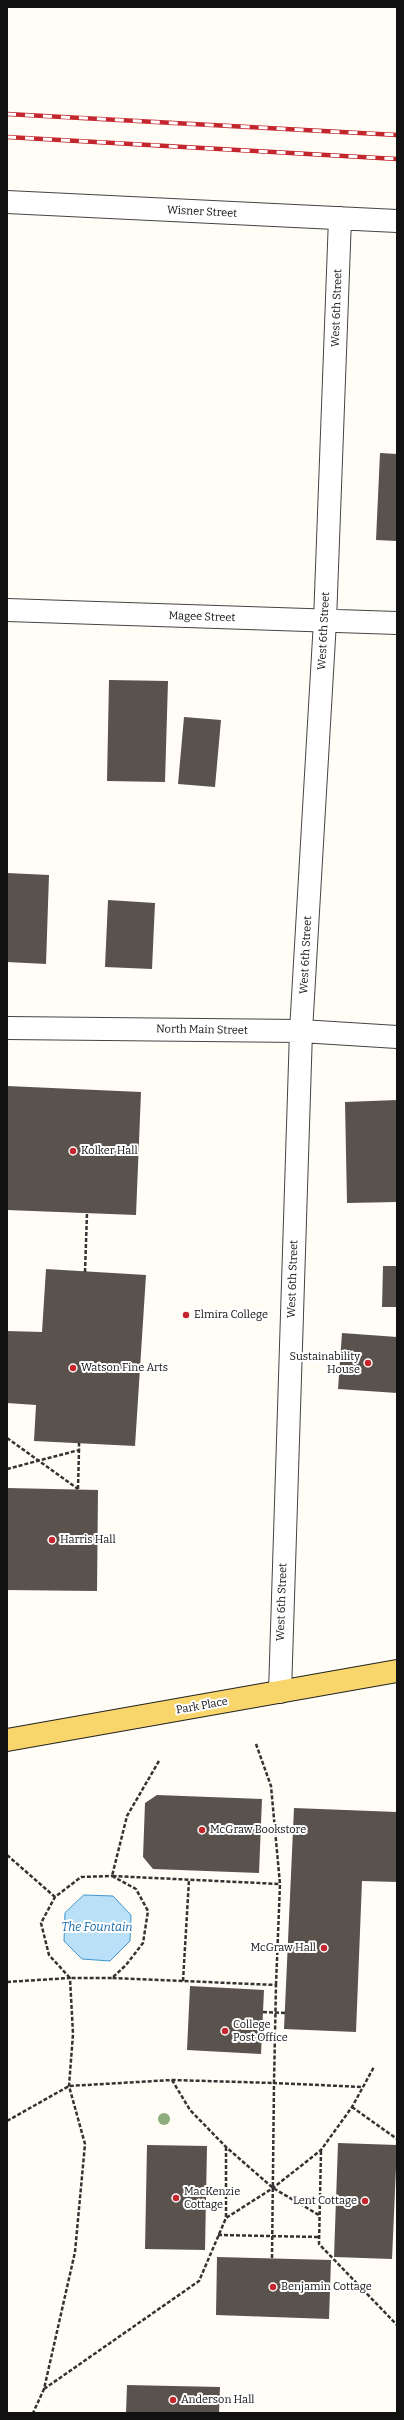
<!DOCTYPE html>
<html>
<head>
<meta charset="utf-8">
<style>
	body { margin:0 }
	#map { position:relative; width:404px; height:2420px; overflow:hidden; background:#fffdf5; font-family:Bitter,serif }
	canvas { display:block }
	.frame { position:absolute; inset:0; border:8px solid #111; pointer-events:none }
</style>
</head>
<body>
<div id="map">
<canvas width="404" height="2420"></canvas>
<div class="frame"></div>
</div>
<script>
const ctx = document.querySelector('canvas').getContext('2d');
ctx.lineJoin = 'round';
function paint(path, color) { ctx.fillStyle = color; ctx.fill(path, 'evenodd'); }
function stroke(path, color, width, dash) { ctx.strokeStyle = color; ctx.lineWidth = width; ctx.lineCap = dash ? 'butt' : 'round'; ctx.setLineDash(dash || []); ctx.stroke(path); }
function write(font, color, halo, rows, align = 'center') {
  ctx.font = font + ' Bitter,serif'; ctx.lineWidth = 4; ctx.setLineDash([]); ctx.textBaseline = 'middle'; ctx.strokeStyle = halo; ctx.fillStyle = color; for (const [text, x, y, turn = 0] of rows) {
    ctx.save(); ctx.translate(x, y); ctx.rotate((+turn || 0) * Math.PI / 180); ctx.textAlign = isNaN(turn) ? turn : align; if (halo) ctx.strokeText(text, 0, 0); ctx.fillText(text, 0, 0); ctx.restore();
  }
}
const water = new Path2D(`
	M84 1895 113 1896 131 1915 130 1941 110 1961 82 1959 64 1941 65 1913Z`);
paint(water, '#b9e0f7');
stroke(water, '#3f96cf', 1);
paint(new Path2D(`
	M380 453 397 454V541L376 540Z
	M109 680 168 681 165 782 107 781Z
	M184 717 221 720 215 787 178 784Z
	M7 873 49 875 46 964 7 962Z
	M108 900 155 903 152 969 105 967Z
	M7 1086 141 1092 136 1215 7 1210Z
	M397 1100V1202L347 1203 345 1102Z
	M383 1266H397V1307H382Z
	M46 1269 146 1275 135 1446 34 1441 36 1405 7 1403V1331L42 1332Z
	M342 1333 397 1337V1393L338 1389Z
	M7 1488 98 1490 97 1591 7 1590Z
	M157 1795 262 1799 259 1873 153 1869 143 1857 145 1803Z
	M294 1808 397 1812V1882L362 1881 356 2032 284 2029Z
	M190 1986 264 1990 261 2054 187 2050Z
	M338 2143 397 2145 392 2259 334 2257Z
	M147 2145 207 2146 205 2250 145 2249Z
	M217 2257 331 2260 329 2319 216 2315Z
	M127 2385 220 2387 219 2413H126Z`), '#5a524d');
const minor = new Path2D(`
	M7 202 397 221
	M7 610 397 623
	M7 1028 301 1031 397 1037
	M280 1692 301 1031 325 621 340 218`);
const primary = new Path2D(`
	M7 1740 397 1671`);
stroke(minor, '#444', 24);
stroke(primary, '#222', 24);
stroke(new Path2D(`
	M85 1272 87 1213
	M7 1438 78 1489
	M7 1469 79 1450V1443
	M78 1489 79 1450
	M256 1744 271 1786 280 1884 276 1985
	M159 1761 127 1816 112 1876 280 1884
	M7 1855 55 1897
	M112 1876 136 1889 148 1911 143 1943 126 1965 112 1978H70L49 1955 41 1923 55 1897 81 1877Z
	M183 1981 189 1880
	M7 1982 70 1978 73 2034 69 2086 85 2144 75 2252 44 2389 33 2413
	M172 2080 190 2110 226 2147 273 2188 319 2215
	M352 2107 397 2139
	M7 2121 69 2086 172 2080 274 2083 276 1985 112 1978
	M321 2151 319 2244 397 2325
	M226 2217V2147
	M218 2235 319 2237
	M272 2258 274 2083 363 2087
	M44 2389 199 2281 226 2218 273 2188 321 2150 352 2107 374 2067`), '#333', 2.5, [4, 2]);
stroke(minor, '#fff', 22);
stroke(primary, '#f9d66b', 22);
const rail = new Path2D(`
	M7 114 397 135
	M7 137 397 159`);
stroke(rail, '#c4262e', 4.5);
stroke(rail, '#fff', 3, [9]);
stroke(new Path2D(`
	M263 2012 286 2013`), '#333', 2.5, [4, 2]);
ctx.fillStyle = '#8dad7f';
for (const [x, y] of [
	[164,2119]
]) { ctx.beginPath(); ctx.arc(x, y, 6, 0, 2 * Math.PI); ctx.fill(); }
for (const [x, y, r, color] of [
	[73,1151,4,"#c4262e"],
	[186,1315,4,"#c4262e"],
	[368,1363,4,"#c4262e"],
	[73,1368,4,"#c4262e"],
	[52,1540,4,"#c4262e"],
	[202,1830,4,"#c4262e"],
	[324,1948,4,"#c4262e"],
	[225,2031,4,"#c4262e"],
	[176,2198,4,"#c4262e"],
	[365,2201,4,"#c4262e"],
	[273,2287,4,"#c4262e"],
	[173,2400,4,"#c4262e"]
]) { const dot = new Path2D(); dot.arc(x, y, r, 0, 2 * Math.PI); ctx.fillStyle = color; ctx.fill(dot); stroke(dot, '#fff', 1.5); }
write('11px', '#111', '#fff', [
	["Wisner Street",202,212,3],
	["West 6th Street",337,308,-88],
	["Magee Street",202,617,2],
	["West 6th Street",324,631,-87],
	["West 6th Street",306,955,-87],
	["North Main Street",202,1030,1],
	["West 6th Street",293,1279,-88],
	["West 6th Street",282,1602,-88],
	["Park Place",202,1706,-10]
]);
write('11px', '#111', '#fff', [
	["Kolker Hall",81,1151],
	["Elmira College",194,1315],
	["Sustainability",360,1357,"right"],
	["House",360,1370,"right"],
	["Watson Fine Arts",81,1368],
	["Harris Hall",60,1540],
	["McGraw Bookstore",210,1830],
	["McGraw Hall",316,1948,"right"],
	["College",233,2025],
	["Post Office",233,2038],
	["MacKenzie",184,2192],
	["Cottage",184,2205],
	["Lent Cottage",357,2201,"right"],
	["Benjamin Cottage",281,2287],
	["Anderson Hall",181,2400]
], 'left');
write('italic 12px', '#1768a6', '#fff', [
	["The Fountain",97,1928]
]);
</script>
</body>
</html>
